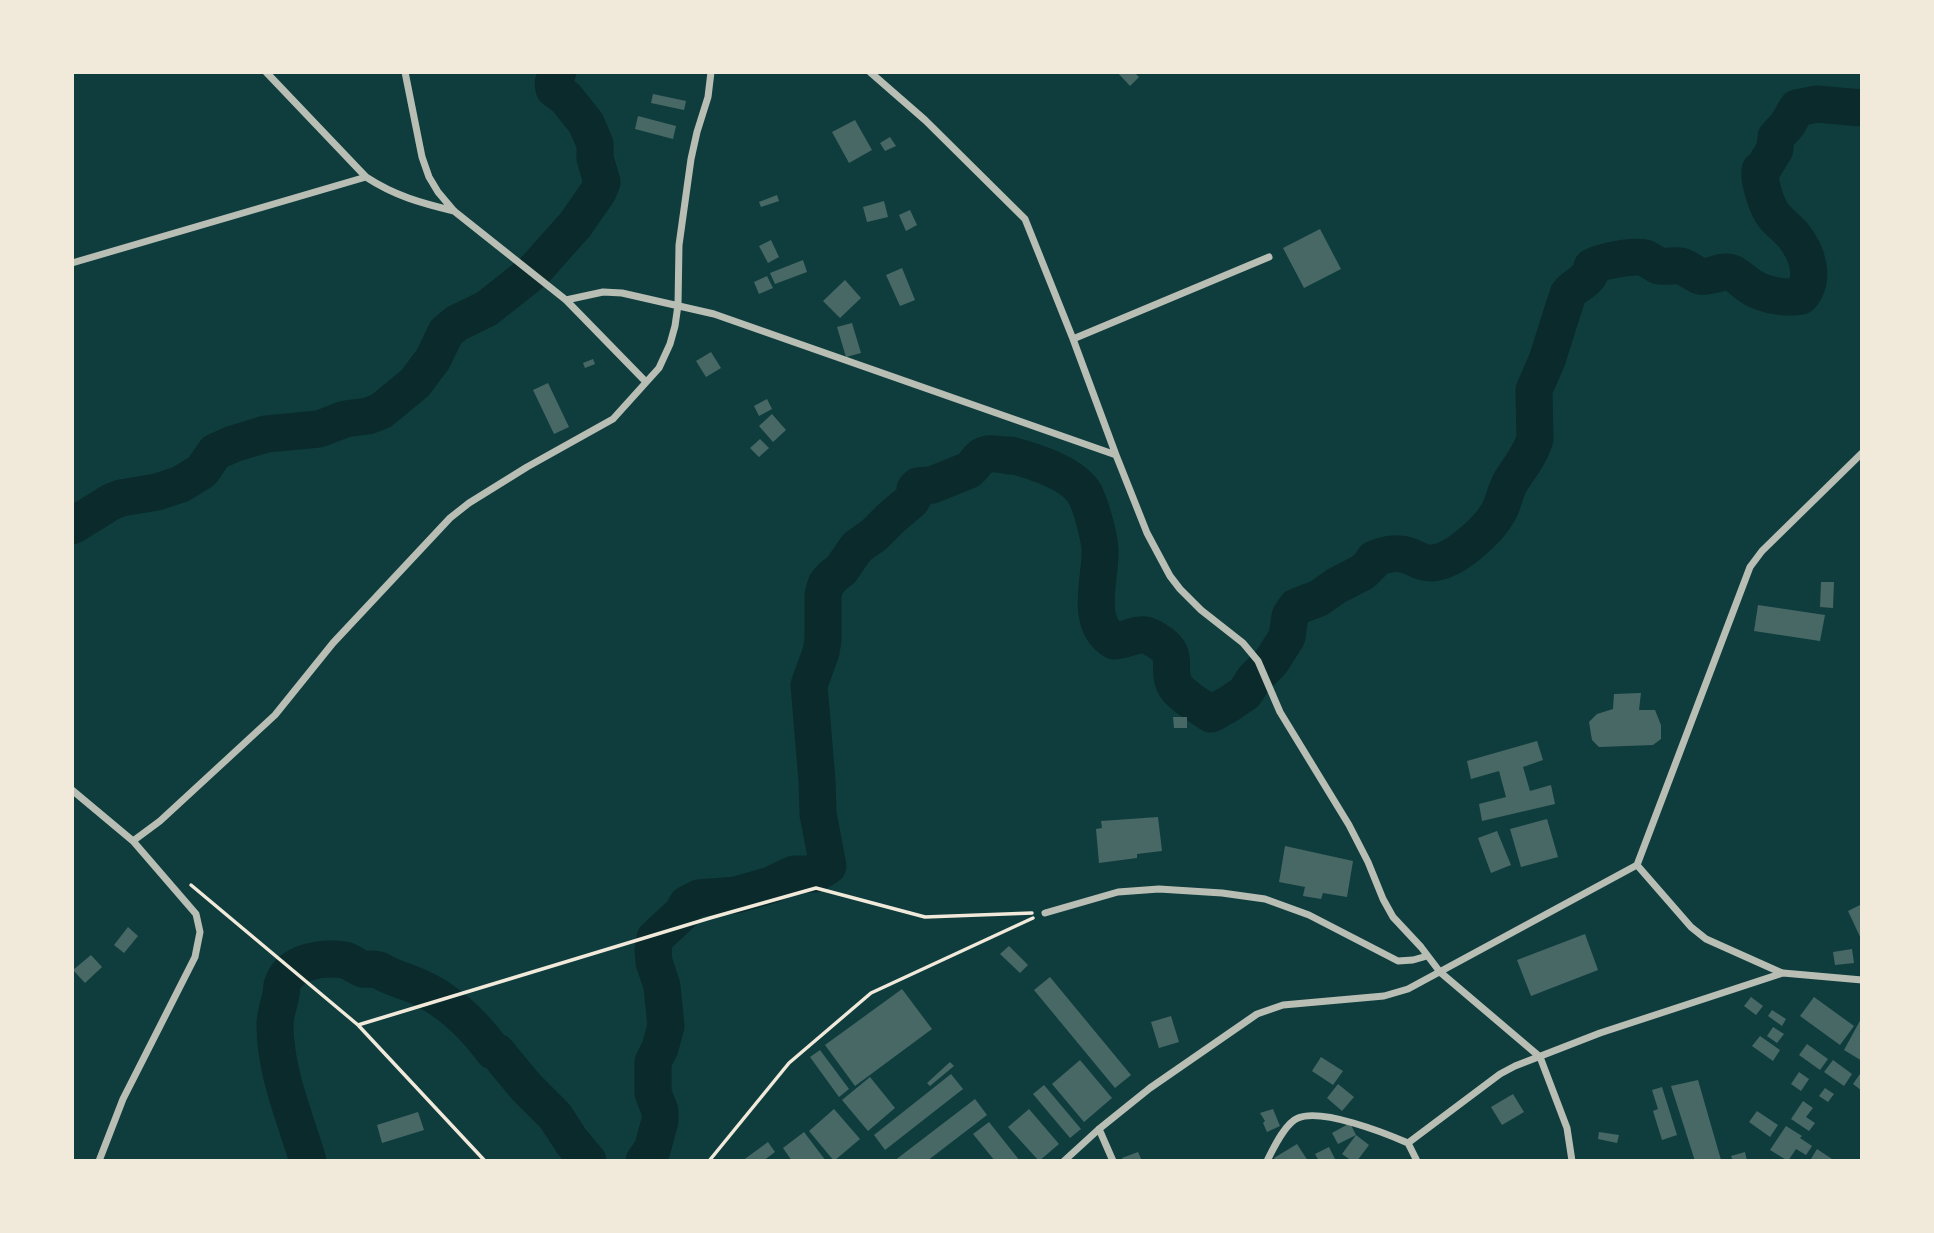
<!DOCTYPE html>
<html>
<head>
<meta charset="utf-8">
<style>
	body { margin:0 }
	#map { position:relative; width:1934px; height:1233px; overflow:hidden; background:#0f3d3e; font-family:"Titillium Web",sans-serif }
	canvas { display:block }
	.frame { position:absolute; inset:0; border:74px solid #f1e9da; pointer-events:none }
</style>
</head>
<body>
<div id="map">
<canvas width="1934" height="1233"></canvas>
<div class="frame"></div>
</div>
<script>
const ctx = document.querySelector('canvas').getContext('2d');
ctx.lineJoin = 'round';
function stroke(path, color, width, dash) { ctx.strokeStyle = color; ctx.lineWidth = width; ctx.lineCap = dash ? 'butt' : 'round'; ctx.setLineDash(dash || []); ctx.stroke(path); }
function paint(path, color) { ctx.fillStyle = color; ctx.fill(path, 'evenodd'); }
stroke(new Path2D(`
	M72 526 111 502 121 498 157 492 181 484 202 471 215 452 233 444 266 434 319 429 345 419 368 416 381 411 415 383 433 359 446 332 457 323 486 309 533 272 575 225 598 192 602 182 595 158V144L586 123 566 98 554 89 553 83 558 72
	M308 1161C295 1117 275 1072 275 1025 275 1014 279 1005 281 994 282 990 281 986 283 983 291 961 323 957 344 960 351 961 356 967 363 969 368 970 373 968 379 970 391 978 406 981 419 987 450 1001 473 1024 493 1051L497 1052 526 1087 555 1116 572 1142 588 1161
	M644 1161 652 1150 660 1121V1111L653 1093V1062L660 1048 666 1026 662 986 654 962 653 950 655 938 682 913 687 904 699 898 736 895 771 885 794 874H815L828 866 818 814 817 781 809 685 821 652 823 640V595L826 584 833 576 841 570 857 547 874 535 891 518 911 501 915 494V489L918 486 932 485 969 470C974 466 976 461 981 457 988 451 1001 455 1010 456L1011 455C1033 461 1069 472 1083 491 1090 501 1101 541 1100 554 1100 581 1085 623 1114 641 1124 641 1137 633 1146 635 1149 636 1153 638 1156 640 1183 656 1164 668 1176 687 1182 696 1201 707 1211 714L1229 704 1245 693 1254 679 1271 662 1287 637 1290 616 1296 607 1319 598 1336 586 1363 572 1372 563 1374 559C1383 555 1396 552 1406 555 1415 557 1421 564 1432 563 1454 562 1489 530 1499 511 1504 502 1505 491 1511 481 1520 467 1530 455 1535 439L1534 390 1547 360 1568 294C1575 284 1590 282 1592 267 1601 261 1634 255 1645 258 1650 260 1654 264 1659 266 1666 267 1674 265 1681 266 1688 268 1694 274 1700 276 1711 278 1723 269 1732 273 1738 276 1744 282 1750 286 1763 295 1786 299 1801 296 1816 278 1807 252 1793 235 1787 228 1780 223 1774 216 1767 208 1758 179 1760 170L1764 167 1775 149 1776 137 1787 125 1797 108 1817 104 1862 108`), '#0a2a2b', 37);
paint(new Path2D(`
	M1117 72H1134L1139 77 1130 86Z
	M653 94 686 101 684 110 651 103Z
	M638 116 676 126 673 139 635 129Z
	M855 120 872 150 849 163 832 132Z
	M890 137 896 146 885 151 880 143Z
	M777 195 779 201 761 207 759 202Z
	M884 201 888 217 867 222 863 207Z
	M910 210 917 225 906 231 899 215Z
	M1320 229 1341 269 1304 288 1283 248Z
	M771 240 779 257 768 263 759 246Z
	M803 260 807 272 775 284 770 273Z
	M902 268 915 300 900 306 886 275Z
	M767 276 773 288 759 294 754 282Z
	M845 280 861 298 840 318 823 301Z
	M852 323 861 353 846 357 837 327Z
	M711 352 721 368 706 377 696 361Z
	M593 359 595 364 585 368 583 363Z
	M548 383 569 427 554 434 533 390Z
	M767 399 772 409 759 416 754 406Z
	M772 414 786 430 773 442 759 426Z
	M760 439 769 448 759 457 750 448Z
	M1821 582H1834L1833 608 1820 607Z
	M1758 605 1825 615 1820 641 1754 631Z
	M1641 693 1639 710H1655L1661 725V739L1653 745 1599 747 1592 740 1589 722 1597 714 1613 709 1614 694Z
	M1173 717H1187V728H1174Z
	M1537 741 1543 760 1523 767 1530 791 1551 785 1555 804 1482 821 1479 804 1506 797 1499 771 1471 779 1467 761Z
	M1158 817 1162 851 1137 854V858L1099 863 1096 829 1102 828 1101 821Z
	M1547 819 1558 857 1521 867 1510 829Z
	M1497 831 1511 865 1491 873 1478 838Z
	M1285 846 1353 861 1347 897 1323 893 1321 899 1303 896 1305 887 1279 882Z
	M1862 904V941L1848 911Z
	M128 927 138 936 124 953 114 945Z
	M1585 934 1598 970 1531 996 1517 960Z
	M1009 946 1028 965 1020 973 1000 954Z
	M1852 949 1854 963 1835 965 1833 952Z
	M91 955 102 967 85 983 73 970Z
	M1050 977 1131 1075 1115 1088 1034 990Z
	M902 989 932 1029 855 1086 825 1045Z
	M1751 997 1763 1006 1756 1015 1744 1006Z
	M1814 997 1854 1026 1840 1045 1800 1016Z
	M1772 1010 1786 1019 1782 1026 1768 1016Z
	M1171 1016 1179 1042 1159 1048 1151 1022Z
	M1862 1017V1061L1844 1050Z
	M1773 1027 1784 1034 1777 1043 1767 1036Z
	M1760 1036 1780 1050 1773 1061 1752 1046Z
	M1807 1044 1828 1059 1820 1070 1799 1055Z
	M820 1050 849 1089 839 1097 810 1057Z
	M1321 1057 1343 1071 1333 1085 1312 1071Z
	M1080 1060 1112 1098 1084 1122 1052 1084Z
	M1833 1060 1852 1074 1844 1086 1824 1072Z
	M950 1062 954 1066 930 1086 927 1083Z
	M1862 1071V1091L1853 1084Z
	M1799 1072 1809 1079 1801 1091 1791 1084Z
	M951 1074 963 1089 885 1150 874 1135Z
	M870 1077 895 1108 868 1131 842 1100Z
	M1698 1080 1721 1160 1717 1161H1695L1671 1086Z
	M1338 1084 1354 1097 1342 1111 1327 1098Z
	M1044 1085 1081 1129 1070 1138 1033 1094Z
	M1662 1087 1677 1135 1662 1140 1653 1111 1658 1109 1652 1090Z
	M1825 1088 1834 1094 1828 1102 1819 1096Z
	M1513 1094 1524 1112 1502 1125 1491 1107Z
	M975 1099 987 1115 927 1161H894Z
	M1803 1101 1813 1108 1806 1117 1815 1123 1809 1131 1791 1119Z
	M834 1109 860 1139 834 1161 809 1131Z
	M1029 1109 1059 1144 1039 1161 1008 1127Z
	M1273 1109 1280 1126 1267 1132 1263 1123 1265 1121 1260 1113Z
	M1757 1111 1778 1125 1770 1137 1749 1122Z
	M418 1112 424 1130 382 1143 377 1125Z
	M989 1122 1020 1161H995L973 1134Z
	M1350 1123 1356 1135 1338 1144 1332 1133Z
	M1786 1126 1802 1136 1800 1138 1812 1146 1806 1155 1796 1149 1788 1161 1770 1150Z
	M804 1132 826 1161H792L783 1148Z
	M1599 1132 1619 1135 1617 1143 1598 1139Z
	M1356 1135 1369 1145 1357 1161H1352L1342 1154Z
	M768 1142 775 1152 763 1161H742Z
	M1297 1144 1308 1161H1276L1274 1158Z
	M1329 1147 1336 1161H1319L1315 1154Z
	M1817 1149 1835 1161H1813L1811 1159Z
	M1138 1152 1142 1161H1124L1122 1158Z
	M1745 1152 1747 1161H1733L1731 1156Z`), '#486865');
stroke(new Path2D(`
	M191 885 358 1025 485 1161
	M358 1025 710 918 816 888 925 917 1032 913
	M709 1161 789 1063 871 993 1033 918`), '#f1e9da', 3.5);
stroke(new Path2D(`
	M266 72 366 177C395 196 421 203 454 211
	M405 72 422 157 429 177 438 192 454 211 566 300 646 382
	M870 72 925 120 1025 219 1073 339 1116 455
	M72 263 366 177
	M566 300 603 292 622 293 714 314 1116 455 1147 533 1170 576 1180 589 1201 610 1243 643 1258 661 1280 712 1349 825 1368 862 1383 899 1393 917 1421 947 1440 972 1540 1057 1567 1128 1572 1161
	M1073 339 1269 257
	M72 790 133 841 196 914 200 932 195 957 123 1099 99 1161
	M133 841 160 821 275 715 333 643 450 518 469 503 527 467 613 419 659 368 670 344 675 326 678 305 679 245 691 159 697 132 708 97 711 72
	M1637 865 1691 927 1706 939 1782 973
	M1045 913 1118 892 1159 889 1222 893 1265 899 1309 915 1398 961 1413 960 1427 956
	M1099 1129 1113 1161
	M1408 1143 1500 1074 1515 1066 1600 1033 1783 973 1862 980
	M1064 1161 1099 1129 1150 1088 1257 1014 1283 1005 1384 996 1408 989 1637 865 1750 567 1762 551 1862 453
	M1267 1161C1273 1149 1285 1123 1298 1118 1322 1108 1385 1133 1408 1143L1417 1161`), '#b8beb3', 7);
</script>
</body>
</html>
